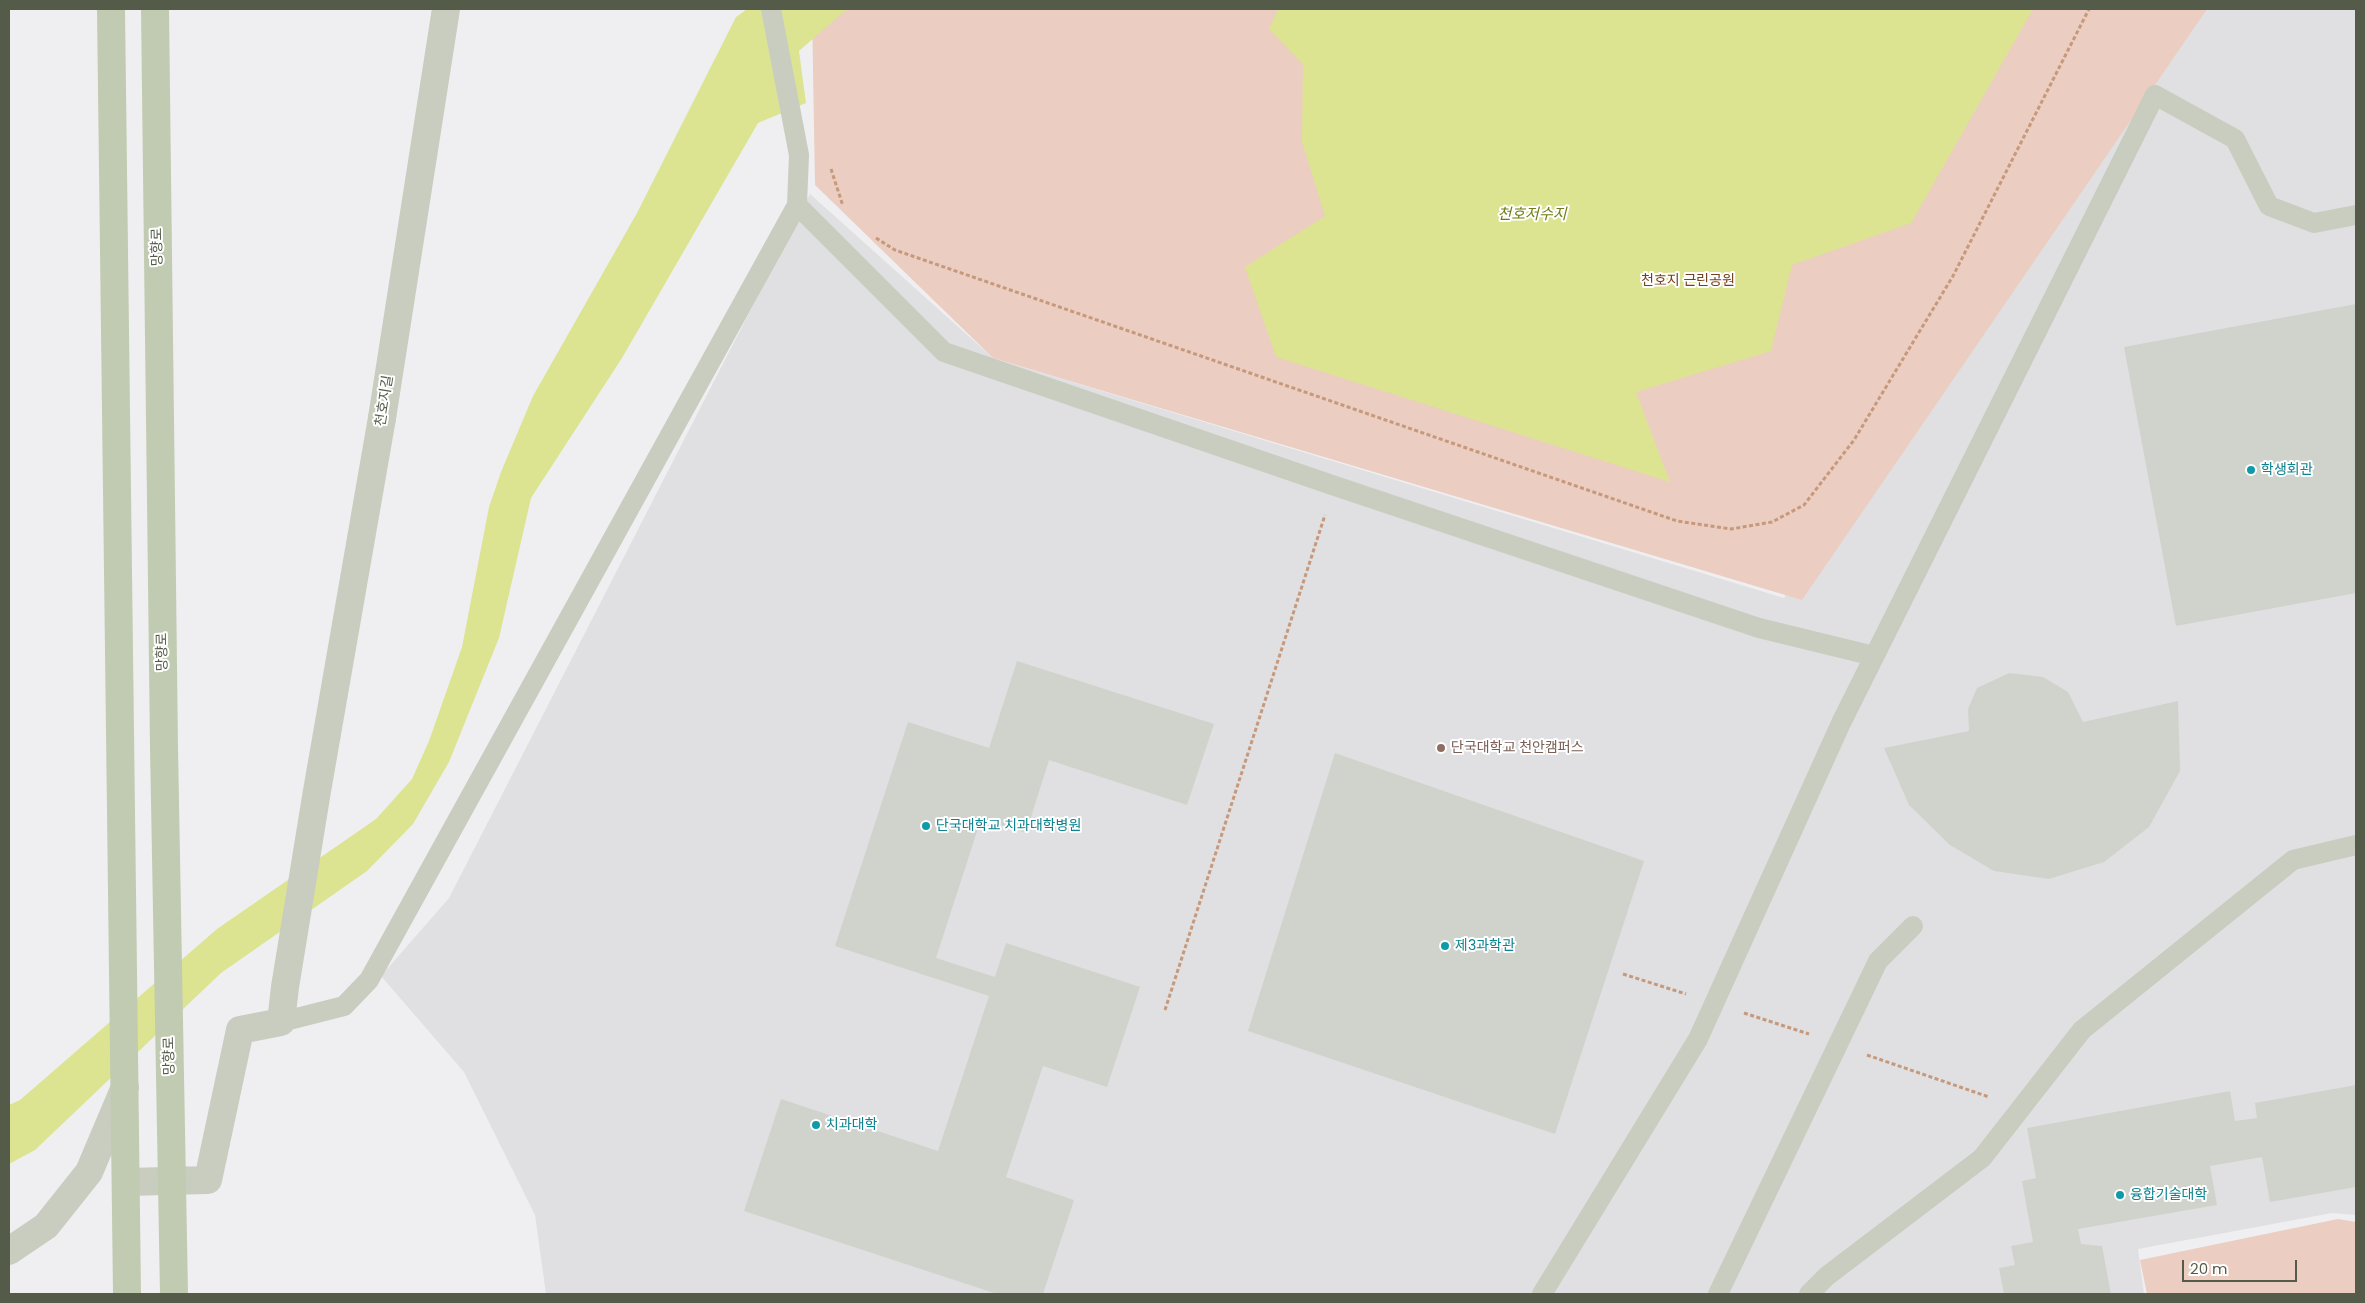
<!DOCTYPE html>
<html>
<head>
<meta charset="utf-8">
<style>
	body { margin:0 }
	#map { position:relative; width:2365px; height:1303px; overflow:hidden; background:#efeff1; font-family:Poppins,sans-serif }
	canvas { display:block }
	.frame { position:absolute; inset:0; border:10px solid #545b49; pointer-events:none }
	.scale { position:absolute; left:2182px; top:1260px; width:115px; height:22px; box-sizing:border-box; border:2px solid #545b49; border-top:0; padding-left:6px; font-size:15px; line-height:18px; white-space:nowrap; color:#545b49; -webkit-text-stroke:4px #fff; paint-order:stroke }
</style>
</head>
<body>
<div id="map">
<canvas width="2365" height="1303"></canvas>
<div class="frame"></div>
<div class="scale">20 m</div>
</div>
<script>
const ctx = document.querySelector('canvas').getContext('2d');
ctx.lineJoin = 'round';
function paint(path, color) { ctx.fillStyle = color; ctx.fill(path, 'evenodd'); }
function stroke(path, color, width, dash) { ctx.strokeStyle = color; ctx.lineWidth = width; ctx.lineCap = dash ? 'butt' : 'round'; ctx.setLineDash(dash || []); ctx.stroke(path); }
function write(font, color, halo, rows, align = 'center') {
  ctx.font = font + ' Poppins,"Noto Sans KR",sans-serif'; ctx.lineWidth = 4; ctx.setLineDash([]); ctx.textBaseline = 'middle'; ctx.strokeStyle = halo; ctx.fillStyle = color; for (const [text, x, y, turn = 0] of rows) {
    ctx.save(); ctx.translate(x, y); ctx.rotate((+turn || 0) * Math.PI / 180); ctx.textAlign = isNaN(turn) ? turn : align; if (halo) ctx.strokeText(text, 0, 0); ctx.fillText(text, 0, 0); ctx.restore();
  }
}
paint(new Path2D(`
	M2094 9H2356V1215L2332 1213 2138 1249 2144 1294H546L535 1215 464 1072 381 976 449 898 810 194 993 358 1784 598Z`), '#e0e0e2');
paint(new Path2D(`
	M812 9H2207L1802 600 993 358 815 185Z
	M2338 1219 2356 1222V1294H2147L2140 1260Z`), '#ebcdc1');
paint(new Path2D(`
	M747 9H847L799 51 806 103 758 123 622 358 531 498 499 638 449 762 413 824 367 871 221 973 35 1150 9 1164V1105L20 1100 217 929 376 819 412 779 429 741 462 647 489 507 501 472 533 396 637 213 736 17Z
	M1278 9H2033L1911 223 1792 265 1771 351 1636 392 1670 482 1276 357 1245 267 1325 216 1302 142 1303 64 1269 29Z`), '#dce492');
paint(new Path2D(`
	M2356 304V593L2176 626 2124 347Z
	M1017 661 1214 724 1187 805 1049 760 1026 833 981 819 936 958 995 977 1006 943 1140 987 1107 1087 1043 1066 1006 1177 1074 1200 1043 1294H997L744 1211 781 1099 938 1151 989 996 835 946 908 722 989 748Z
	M2009 673 2043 677 2068 692 2083 722 2178 701 2180 771 2149 827 2104 862 2049 879 1994 871 1950 845 1909 805 1884 748 1969 731 1968 709 1977 688Z
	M1335 753 1644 861 1555 1134 1248 1031Z
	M2356 1085V1187L2270 1202 2262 1157 2210 1166 2217 1205 2078 1229 2081 1244 2102 1246 2111 1294H2004L1999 1268 2015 1265 2011 1246 2033 1242 2022 1181 2036 1178 2027 1128 2230 1091 2235 1121 2257 1118 2255 1103Z`), '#cfd3cc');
stroke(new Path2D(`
	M831 169 843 206
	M876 238 895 250 1677 521 1731 529 1772 522 1804 505 1854 440 1953 276 2089 9
	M1623 974 1686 994
	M1165 1010 1325 515
	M1744 1013 1809 1034
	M1867 1055 1989 1097`), '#c6997c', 3, [4, 2.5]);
stroke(new Path2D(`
	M797 205 944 352 1335 486 1759 628 1874 656
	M281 1022 344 1006 369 980 797 205 799 155 771 9
	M1542 1294 1698 1039 1841 723 2155 95 2235 139 2269 206 2314 223 2356 215
	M1718 1294 1878 961 1913 926
	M1809 1294 1827 1276 1982 1158 2082 1030 2293 860 2356 845`), '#c8cdbf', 20);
stroke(new Path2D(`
	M126 1182 208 1180 240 1030 281 1022 285 987 317 791 382 418`), '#c8cdbf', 28);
stroke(new Path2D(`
	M382 418 446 9
	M9 1251 46 1226 89 1172 125 1087`), '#c8cdbf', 28);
stroke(new Path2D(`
	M111 9 127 1294
	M155 9 164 747 174 1294`), '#c1cbb1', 28);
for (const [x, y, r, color] of [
	[2251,470,5,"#0f9aa8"],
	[1441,748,5,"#8d6e63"],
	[926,826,5,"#0f9aa8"],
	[1445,946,5,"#0f9aa8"],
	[816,1125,5,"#0f9aa8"],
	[2120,1195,5,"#0f9aa8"]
]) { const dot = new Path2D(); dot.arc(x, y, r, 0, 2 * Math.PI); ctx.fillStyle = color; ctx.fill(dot); stroke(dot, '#fff', 2); }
write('14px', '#545b49', '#fff', [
	["망향로",158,247,-91],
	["천호지길",385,401,-81],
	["망향로",163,652,-91],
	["망향로",170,1056,-91]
]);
write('14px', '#76411f', '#fff', [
	["천호지 근린공원",1688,281]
]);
write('14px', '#0d838f', '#fff', [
	["학생회관",2261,470],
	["단국대학교 치과대학병원",936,826],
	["제3과학관",1455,946],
	["치과대학",826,1125],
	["융합기술대학",2130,1195]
], 'left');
write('14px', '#785e54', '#fff', [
	["단국대학교 천안캠퍼스",1451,748]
], 'left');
write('italic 15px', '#717b16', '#fff', [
	["천호저수지",1532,215]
]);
</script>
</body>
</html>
